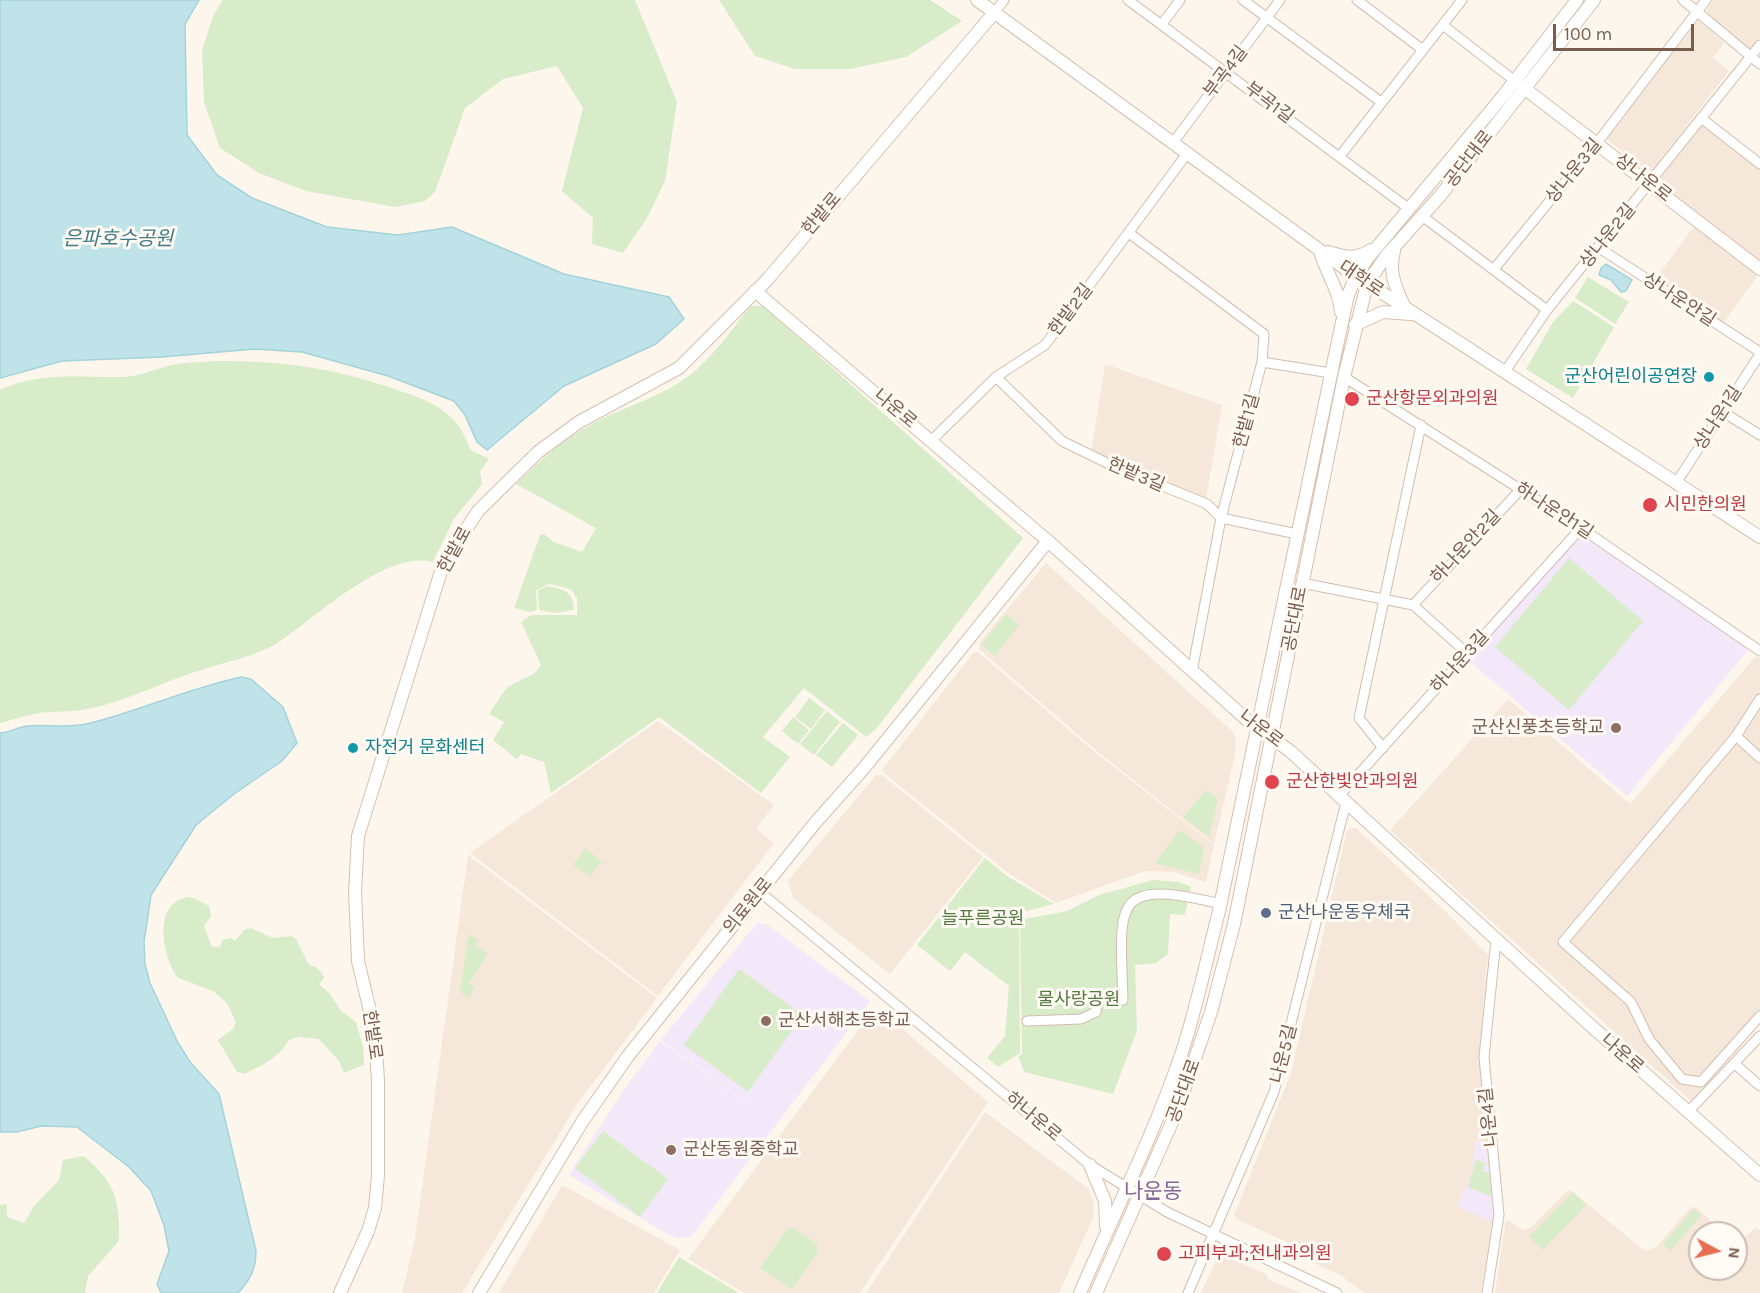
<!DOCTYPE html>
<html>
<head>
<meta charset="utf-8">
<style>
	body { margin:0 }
	#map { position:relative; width:1760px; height:1293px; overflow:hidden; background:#fdf6ec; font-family:Karla,sans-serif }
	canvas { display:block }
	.north { position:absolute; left:1688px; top:1221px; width:60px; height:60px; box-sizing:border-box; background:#fffaf3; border:2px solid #cabbb1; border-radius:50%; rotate:97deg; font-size:16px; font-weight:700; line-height:24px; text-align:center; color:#7a5c4d }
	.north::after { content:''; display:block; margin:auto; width:21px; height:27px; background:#e76f51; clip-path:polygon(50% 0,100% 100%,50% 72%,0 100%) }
	.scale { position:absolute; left:1553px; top:24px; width:141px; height:27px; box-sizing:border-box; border:3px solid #7a5c4d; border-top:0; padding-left:8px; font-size:18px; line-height:21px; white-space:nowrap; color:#7a5c4d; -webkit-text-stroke:4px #fffaf3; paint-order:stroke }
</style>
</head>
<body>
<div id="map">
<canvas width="1760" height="1293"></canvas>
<div class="north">N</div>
<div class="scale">100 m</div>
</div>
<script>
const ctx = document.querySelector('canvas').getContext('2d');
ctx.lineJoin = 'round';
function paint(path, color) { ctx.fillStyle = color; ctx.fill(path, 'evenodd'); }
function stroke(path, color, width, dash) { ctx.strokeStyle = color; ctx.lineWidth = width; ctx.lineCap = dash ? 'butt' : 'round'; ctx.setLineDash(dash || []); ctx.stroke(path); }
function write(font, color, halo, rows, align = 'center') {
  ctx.font = font + ' Karla,"Noto Sans KR",sans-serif'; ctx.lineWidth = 6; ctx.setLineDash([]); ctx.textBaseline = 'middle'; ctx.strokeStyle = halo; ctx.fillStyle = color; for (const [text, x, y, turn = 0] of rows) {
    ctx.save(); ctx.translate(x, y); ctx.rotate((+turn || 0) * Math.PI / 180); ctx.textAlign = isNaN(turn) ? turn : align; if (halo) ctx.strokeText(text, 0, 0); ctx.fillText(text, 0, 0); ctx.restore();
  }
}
paint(new Path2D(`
	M1714 0H1760V37L1752 47 1745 48 1708 18 1707 9Z
	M1698 20 1724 43 1713 58 1729 71 1650 173 1605 138Z
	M1701 122 1760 169V262L1662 186 1661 177Z
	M1695 225 1758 275 1722 325 1656 278Z
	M1105 364 1222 405 1206 500 1091 454Z
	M1046 563 1233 732 1236 741 1235 755 1214 844 1098 752 980 650 979 643Z
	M978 652 1096 753 1214 845 1206 882 1172 872 1145 871 1056 903 1008 873 884 773 882 770 973 653Z
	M1756 656 1760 659V1024L1691 1101 1390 830 1508 699 1630 804Z
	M658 721 774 805 756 829 774 843 658 996 470 853Z
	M876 775H882L983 857 890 974 793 898 788 881Z
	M1351 828H1356L1445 911 1488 955 1479 1058 1495 1211 1481 1293H1365L1340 1275 1301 1257 1300 1248 1236 1219 1234 1215 1291 1073 1347 831Z
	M468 855 657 998 578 1103 462 1293H402L415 1238Z
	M874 1009 881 1011 988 1102 860 1293H744L688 1259Z
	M985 1112 1089 1189 1094 1204 1093 1218 1059 1293H866Z
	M562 1185 680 1250 654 1293H499Z
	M1569 1189 1645 1251 1656 1247 1690 1208 1696 1207 1725 1233H1700V1269H1736V1242H1740L1756 1227 1760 1230V1293H1495L1506 1219 1523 1230 1530 1228Z
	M1222 1255 1266 1274 1269 1280 1302 1293H1201L1218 1257Z`), '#f5e8da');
paint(new Path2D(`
	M1580 533 1749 649 1627 796 1468 660Z
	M757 923 768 925 870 1001 691 1237 679 1238 671 1236 569 1175 622 1093 660 1041 751 1105 661 1040Z
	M1477 1140 1485 1142 1494 1205 1492 1222 1457 1207 1469 1180Z`), '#f3e8fa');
paint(new Path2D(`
	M223 0H635L677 102 665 181 647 218 623 253 592 244 593 218 562 191 583 108 557 66 503 79 465 108 435 192 425 201 395 207 306 191 259 173 220 148 204 102 202 51 213 16Z
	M719 0H930L962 21 906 57 850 69H795L755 56Z
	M1588 277 1629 302 1615 324 1575 298Z
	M1573 301 1614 327 1573 398 1526 369 1553 322Z
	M751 306H763L1023 538 876 729 866 737 804 688 763 737 790 757 761 793 659 717 551 793 544 762 521 754 517 759 493 740 504 722 489 714 507 687 533 674 541 665 521 622 531 615H577V598L571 589 549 584 536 590 537 610 530 612 514 608 540 535 544 534 554 542 582 552 596 528 516 484C536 465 556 445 580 431 612 410 651 402 683 380 710 362 730 331 751 306Z
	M218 361C284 361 329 367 391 388 413 395 436 402 453 419 462 428 465 439 471 450L489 459 480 471 482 484 454 519 433 562C385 550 317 617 279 642 254 657 226 662 198 671 159 683 122 704 81 710 71 712 60 711 49 712 33 713 16 719 0 723V390C40 371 80 378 123 377 141 376 155 369 172 365 187 362 203 362 218 361Z
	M1569 558 1643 621 1569 710 1495 647Z
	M548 586C565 590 573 591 574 610L555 613 539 610 538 590Z
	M1006 614 1019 625 995 656 981 645Z
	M809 698 825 710 811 729 795 717Z
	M827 711 840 722 814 755 800 744Z
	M793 717 809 730 798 744 782 731Z
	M843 723 858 735 832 767 816 755Z
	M1206 790 1218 799 1209 837 1183 817Z
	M1180 830 1204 848 1199 874 1155 863Z
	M585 848 602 861 590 877 573 865Z
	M985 858 1007 876 1054 904 1019 913 1020 1053 998 1067 987 1058 1005 1036 1009 986 965 952 950 971 917 945Z
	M1153 880 1179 882 1191 887 1185 915 1170 914 1168 954 1156 963 1135 965 1137 1031 1113 1094 1024 1072 1018 1056 1022 1054 1020 920 1067 911 1099 895Z
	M191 897 209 906 211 916 204 926 212 947H220L222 940 231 938 235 941 245 929 251 928 273 938 291 936 296 939 309 965C317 967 321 970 324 978L319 984 330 994 341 1011 356 1022 363 1047 364 1065 344 1073 339 1061 319 1039 299 1037 289 1040C280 1057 261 1066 244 1074L237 1072 218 1040 233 1029 236 1022 227 1003 213 991 178 978C162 957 151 899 191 897Z
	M469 934 478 940 475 945 488 953 469 984 475 988 469 998 460 992Z
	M739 969 803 1015 748 1092 684 1045Z
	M603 1131 668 1179 640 1217 575 1168Z
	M84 1156C116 1185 120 1199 119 1241L88 1276 85 1293H0V1205L7 1204V1217L24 1223 34 1206 59 1180 63 1160Z
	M1476 1160 1485 1162 1483 1172 1489 1173 1492 1197 1468 1187Z
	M1573 1192 1586 1205 1543 1250 1529 1237Z
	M1693 1209 1701 1215 1670 1251 1663 1244Z
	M794 1228 817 1244V1253L792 1289 760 1268 787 1229Z
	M679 1257 739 1293H657Z`), '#d8ecc9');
const water = new Path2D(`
	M0 0H199L185 24 187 135 217 175 252 198 327 227 398 235 452 227 564 274 669 297 684 319 656 344 564 386 487 450 477 442 465 415 454 401 388 376 302 352 255 349 162 357 62 361 0 378Z
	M1606 264 1632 280 1626 291 1621 292 1611 280 1599 275 1601 268Z
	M241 677 251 679 283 707 297 743 282 761 234 794 196 825 151 895 144 942 145 964 150 983 177 1041 190 1062 219 1094 256 1251C256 1269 250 1280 238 1293H161L157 1284 169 1251 164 1225 151 1191 129 1167 77 1127 41 1126 17 1132H0V733C9 733 17 727 27 726 48 724 69 729 91 723 142 710 190 688 241 677Z`);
paint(water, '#bfe3e8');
stroke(water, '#a5d3da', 1.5);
const street = new Path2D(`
	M1128 0 1408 208
	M1243 0 1381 102
	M1357 0 1423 50
	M1683 0 1760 64
	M994 13 1004 0
	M1162 24 1180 0
	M1444 26 1520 85
	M1701 118 1760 164
	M1172 144 1280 0
	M1340 156 1462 0
	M1422 216 1547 310
	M1129 233 1264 334 1262 362 1221 518 1192 672
	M1599 248 1760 352
	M1494 269 1597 143 1706 0
	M1262 362 1331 373
	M1504 373 1547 310 1760 45
	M996 377 1062 441 1111 465 1207 504 1221 518 1297 534
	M1344 377 1581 528 1760 651
	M1723 412 1760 435
	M932 440 996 377 1045 345 1186 155
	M1676 483 1760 354
	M1302 583 1413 605 1520 490
	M1413 605 1468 654
	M1760 699 1736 736 1563 942 1631 1002 1649 1039 1682 1079 1701 1082 1760 1016
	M1736 736 1760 758
	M1383 748 1359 718 1421 425
	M1339 796 1581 528
	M760 892 1090 1165 1167 1212 1337 1293
	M1027 1021 1081 1019 1096 1012 1097 1001 1123 1000C1120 903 1110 877 1221 904
	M1735 1064 1760 1086
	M1689 1111 1760 1036
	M1188 1293 1274 1092 1346 802
	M1487 1293 1499 1215 1484 1057 1496 940`);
const secondary = new Path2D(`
	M977 0 1347 270 1760 537
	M1524 88 1760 269
	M1320 251C1326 273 1339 289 1341 312
	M1394 251C1388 272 1396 288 1405 308
	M1328 252C1344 257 1356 260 1371 250
	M755 291 1048 541 1246 719 1290 751 1590 1025 1760 1175
	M1355 325 1383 312 1411 314
	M1090 1165 1105 1201 1106 1226
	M340 1293 368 1231 375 1208 378 1175V1081L375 1032 358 961 355 892 358 836 443 565 478 511 538 452 579 422 679 368 767 280 994 13
	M479 1293 582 1122 628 1056 815 823 864 768 1048 541
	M1080 1293C1114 1213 1154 1135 1182 1052 1197 1006 1207 958 1219 911L1335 355 1348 295 1356 276 1367 259 1503 96 1577 0
	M1096 1293 1177 1111 1211 1012 1234 924 1344 377 1367 284 1386 256 1440 196 1594 0`);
stroke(street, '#d1beb0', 11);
stroke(secondary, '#d6c0b0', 14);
stroke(street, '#fff', 9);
stroke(secondary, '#fff', 12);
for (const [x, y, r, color] of [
	[1709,377,6,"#0f9aa8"],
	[1352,399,8,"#e0444e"],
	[1650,505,8,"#e0444e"],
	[1616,728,6,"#8d6e63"],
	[353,748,6,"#0f9aa8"],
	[1272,782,8,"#e0444e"],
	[1266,913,6,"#5c6f8a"],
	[766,1021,6,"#8d6e63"],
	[671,1150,6,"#8d6e63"],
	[1164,1254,8,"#e0444e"]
]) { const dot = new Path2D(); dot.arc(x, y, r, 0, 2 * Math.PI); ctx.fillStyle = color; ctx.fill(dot); stroke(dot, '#fffaf3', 2); }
write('18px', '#7a5c4d', '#fffaf3', [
	["부곡4길",1226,72,-53],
	["부곡1길",1269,103,37],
	["공단대로",1469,159,-52],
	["상나운3길",1574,171,-51],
	["상나운로",1643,178,38],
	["한밭로",822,214,-50],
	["상나운2길",1608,236,-51],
	["대학로",1361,279,34],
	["상나운안길",1679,300,33],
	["한밭2길",1071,310,-53],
	["나운로",895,409,40],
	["상나운1길",1718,418,-57],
	["한밭1길",1247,421,-75],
	["한밭3길",1136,475,23],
	["하나운안1길",1554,511,33],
	["하나운안2길",1466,547,-47],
	["한밭로",455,550,-61],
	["공단대로",1295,619,-79],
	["하나운3길",1460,662,-48],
	["나운로",1261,729,37],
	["의료원로",748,906,-51],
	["한밭로",372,1035,82],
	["나운5길",1284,1054,-76],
	["나운로",1622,1054,41],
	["공단대로",1184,1091,-70],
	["하나운로",1033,1117,40],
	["나운4길",1489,1117,-96]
]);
write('18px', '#0d838f', '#fffaf3', [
	["군산어린이공연장",1697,377],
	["자전거 문화센터",365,748,"left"]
], 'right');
write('18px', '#be3a42', '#fffaf3', [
	["군산항문외과의원",1366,399],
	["시민한의원",1664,505],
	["군산한빛안과의원",1286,782],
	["고피부과;전내과의원",1178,1254]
], 'left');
write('18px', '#785e54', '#fffaf3', [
	["군산신풍초등학교",1604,728,"right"],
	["군산서해초등학교",778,1021],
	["군산동원중학교",683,1150]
], 'left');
write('18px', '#4e5e75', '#fffaf3', [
	["군산나운동우체국",1278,913]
], 'left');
write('18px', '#537a41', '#fffaf3', [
	["늘푸른공원",983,919],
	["물사랑공원",1079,1000]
]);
write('italic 20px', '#437c86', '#fffaf3', [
	["은파호수공원",118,239]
]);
write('21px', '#846695', '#fffaf3', [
	["나운동",1153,1192]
]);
</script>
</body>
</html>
